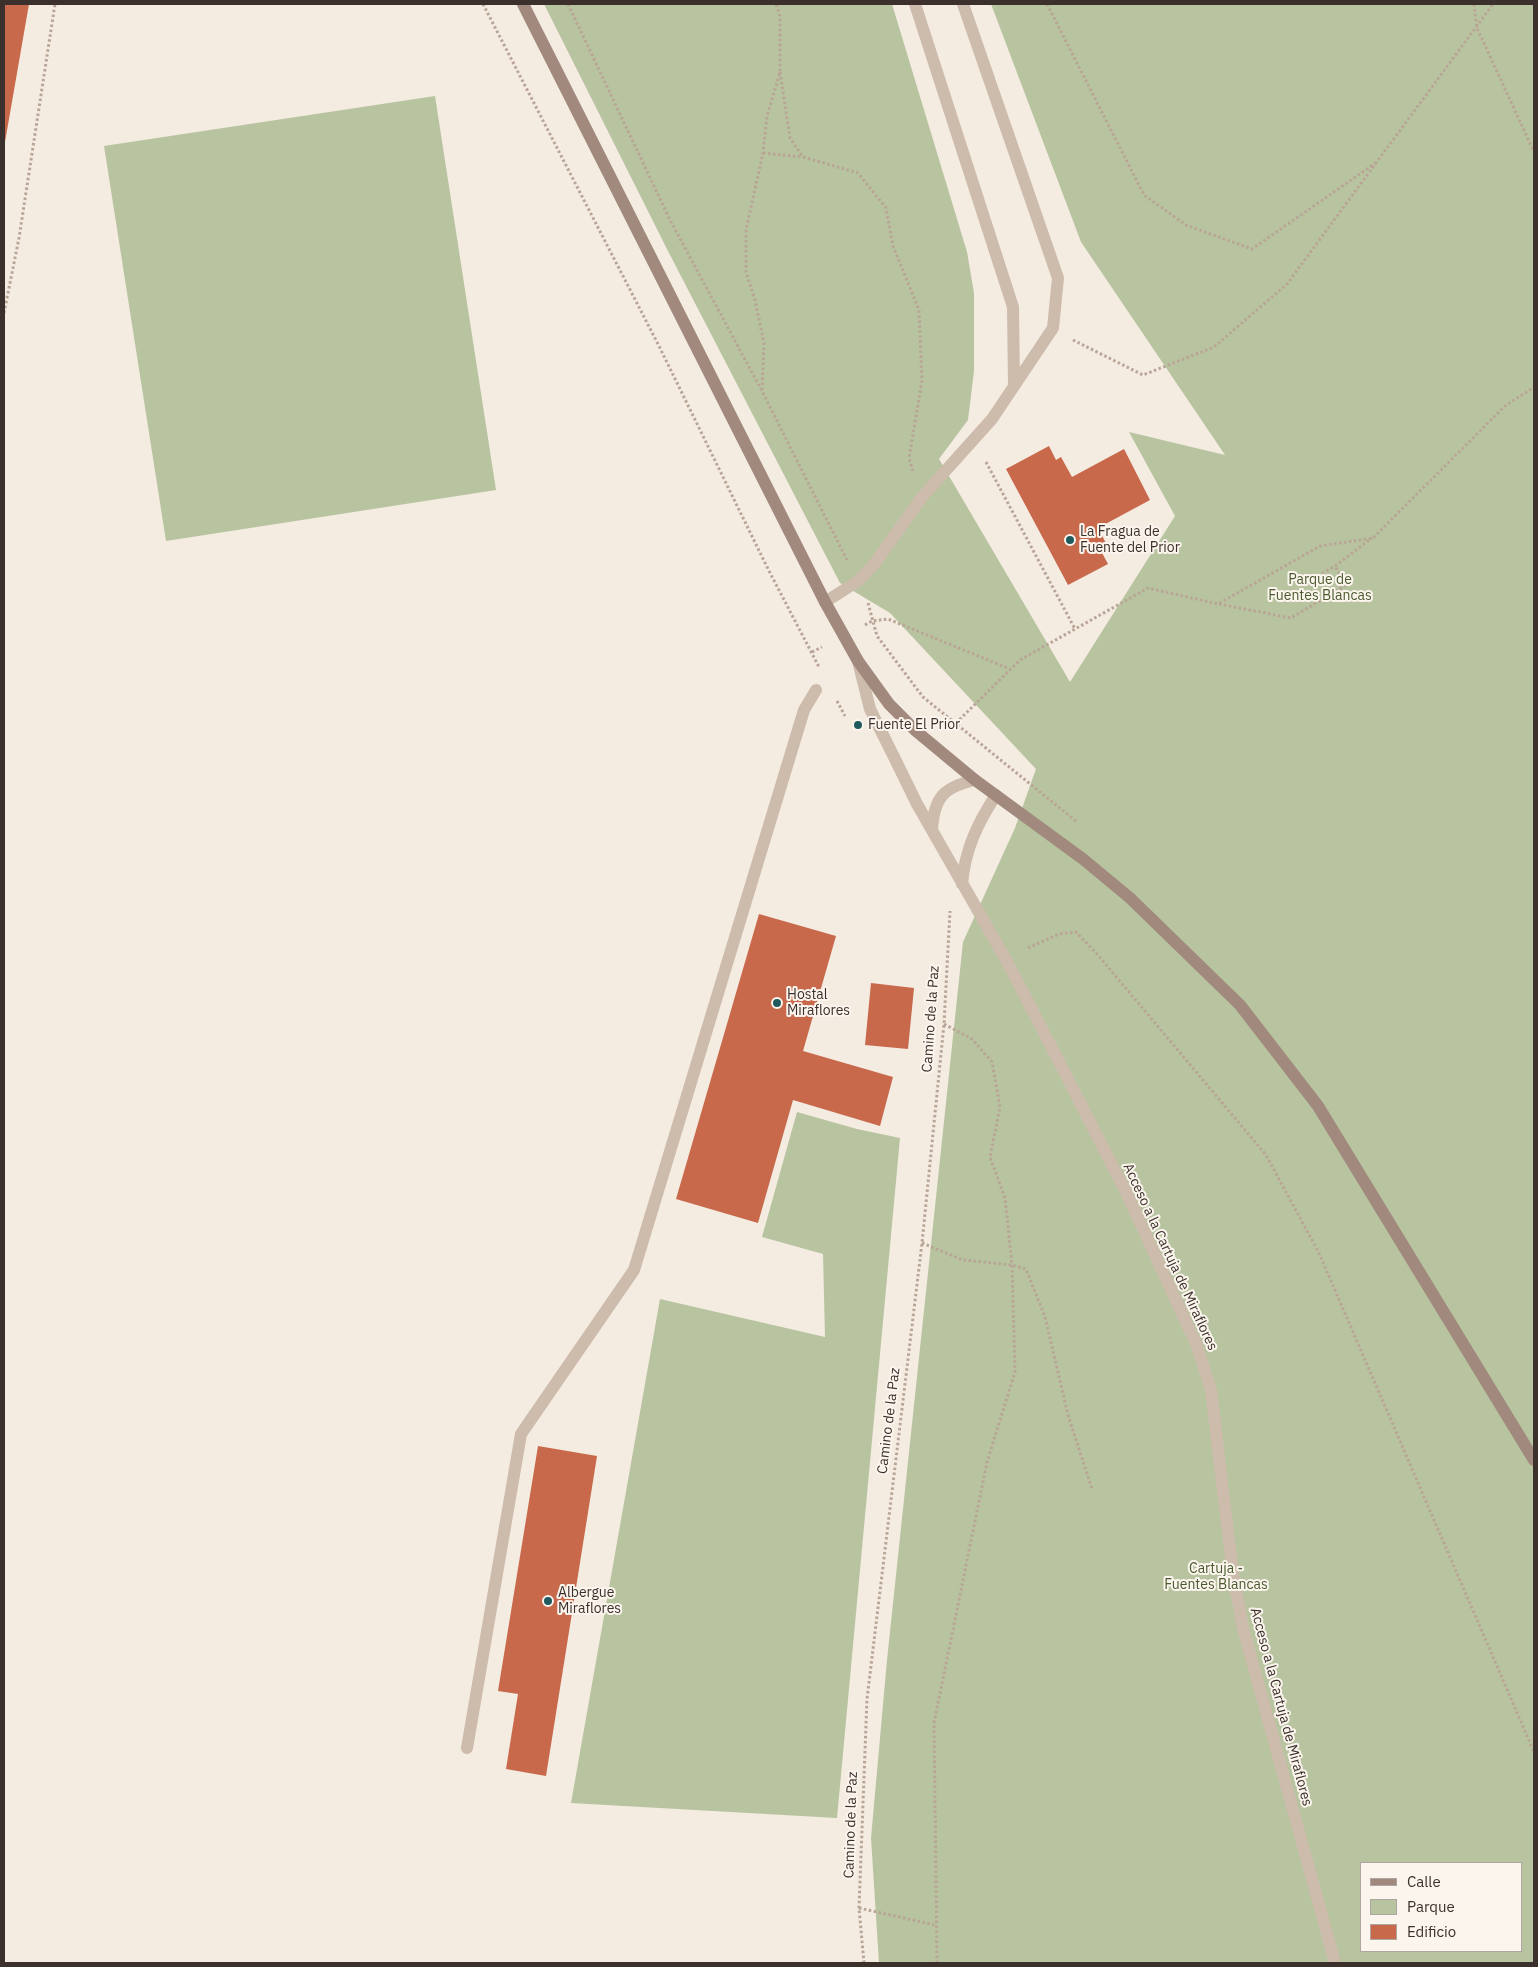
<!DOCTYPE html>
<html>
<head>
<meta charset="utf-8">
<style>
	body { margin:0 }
	#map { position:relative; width:1538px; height:1967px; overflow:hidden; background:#f4ebe1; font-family:"IBM Plex Sans",sans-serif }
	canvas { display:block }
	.frame { position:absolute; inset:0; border:5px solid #3b302b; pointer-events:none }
	.legend { position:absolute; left:1360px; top:1862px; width:162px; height:90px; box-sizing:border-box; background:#fbf5ee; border:1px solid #aea6a0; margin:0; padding:6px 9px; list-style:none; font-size:15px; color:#3b302b }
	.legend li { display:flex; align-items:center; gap:10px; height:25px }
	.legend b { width:25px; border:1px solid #aea6a0 }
</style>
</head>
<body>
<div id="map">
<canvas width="1538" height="1967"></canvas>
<div class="frame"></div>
<ul class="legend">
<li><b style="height:6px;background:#a18a7d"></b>Calle</li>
<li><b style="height:14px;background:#b8c4a0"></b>Parque</li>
<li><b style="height:14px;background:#c8694b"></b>Edificio</li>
</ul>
</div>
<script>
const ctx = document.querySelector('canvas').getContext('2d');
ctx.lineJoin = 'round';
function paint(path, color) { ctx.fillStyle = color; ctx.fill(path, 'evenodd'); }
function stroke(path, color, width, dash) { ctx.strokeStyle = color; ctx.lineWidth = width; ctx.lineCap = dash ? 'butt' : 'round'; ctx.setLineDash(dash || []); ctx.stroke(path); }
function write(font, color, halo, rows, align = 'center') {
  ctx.font = font + ' "IBM Plex Sans",sans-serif'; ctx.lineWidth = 4; ctx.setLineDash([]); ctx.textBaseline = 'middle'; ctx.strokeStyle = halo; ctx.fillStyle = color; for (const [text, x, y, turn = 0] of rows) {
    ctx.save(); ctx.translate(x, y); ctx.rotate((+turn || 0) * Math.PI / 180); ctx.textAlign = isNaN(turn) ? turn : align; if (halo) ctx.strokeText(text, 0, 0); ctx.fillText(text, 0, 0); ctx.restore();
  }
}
paint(new Path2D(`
	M544 4H892L967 252 974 293V371L968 420 939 459 1070 682 1175 516 1129 432 1225 455 1081 242 991 4H1534V1963H879L871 1838 887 1660 963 942 1015 828 1036 769 890 613 840 583 669 253ZM1362 1863H1522V1951H1362Z
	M435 96 496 490 166 541 104 146Z
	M797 1112 857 1129 900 1138 837 1818 571 1803 660 1299 825 1337 823 1254 762 1237Z`), '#b8c4a0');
paint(new Path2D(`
	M4 4H29L5 142H4Z
	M1049 446 1056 460 1061 457 1072 477 1124 449 1150 500 1098 528 1108 547 1101 551 1108 564 1068 585 1006 469Z
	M759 914 836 936 803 1051 893 1077 880 1126 793 1100 758 1223 676 1199Z
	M871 983 914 988 908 1049 865 1045Z
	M538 1446 597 1456 546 1776 506 1769 518 1694 498 1691Z`), '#c8694b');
stroke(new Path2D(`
	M483 4 659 346 768 569 819 667
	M568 4 670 220 762 391 847 560
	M1047 4 1144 195 1186 225 1252 249 1377 162
	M1474 4 1477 28 1534 152
	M780 72 790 138 803 157 858 173 886 208 893 246 919 310 922 381 909 458 913 471
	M763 153 803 157
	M4 313 19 238 55 4
	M1073 340 1143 375 1214 347 1287 284 1493 4
	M762 390 764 343 755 300 746 272V230L763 153 767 116 780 72V16L776 4
	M986 462 1075 629
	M1309 581 1335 566 1372 538
	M868 603 877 636 923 697 1077 822
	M1219 604 1291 618 1346 585 1335 566
	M865 625 872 621 888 619 1010 669
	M812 652 822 647
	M837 701 845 716
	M956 723 1020 660 1148 588 1218 604 1320 546 1373 538 1505 406 1534 387
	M1028 948 1059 934 1076 932 1097 954 1266 1155 1319 1253 1534 1752
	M922 1243 963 1260 1012 1265 1026 1269 1045 1317 1068 1415 1092 1489
	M859 1908 935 1925
	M864 1963 859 1908 867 1699 922 1243 944 1024 950 911
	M937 1963 934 1723 987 1462 1015 1372 1012 1265 1005 1198 990 1157 1000 1107 992 1062 972 1039 944 1024`), '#b9a596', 3, [2.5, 2.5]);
stroke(new Path2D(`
	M915 4 1013 307 1014 384
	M825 602 858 581 875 563 922 497 992 419 1053 328 1058 278 963 4
	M467 1748 521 1434 634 1270 804 710 816 690`), '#cdbbac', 12);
stroke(new Path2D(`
	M858 661 870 709 894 757 917 804 1005 958 1052 1048 1126 1192 1197 1346 1211 1390 1233 1574 1243 1628 1335 1963
	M932 830C934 797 944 787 975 780
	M962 884C965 850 977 824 996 795`), '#cdbbac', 12);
stroke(new Path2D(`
	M523 4 825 602 858 661 889 704 916 731 975 780 1083 859 1130 898 1240 1005 1318 1106 1534 1460`), '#a18a7d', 12);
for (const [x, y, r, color] of [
	[1070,540,5,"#1f5a5e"],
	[858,725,5,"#1f5a5e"],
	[777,1003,5,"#1f5a5e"],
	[548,1601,5,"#1f5a5e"]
]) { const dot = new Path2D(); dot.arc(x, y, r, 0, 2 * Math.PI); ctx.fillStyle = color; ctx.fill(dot); stroke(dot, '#fbf5ee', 2); }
write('14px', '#3b302b', '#fbf5ee', [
	["La Fragua de",1080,532],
	["Fuente del Prior",1080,548],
	["Fuente El Prior",868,725],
	["Hostal",787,995],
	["Miraflores",787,1011],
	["Albergue",558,1593],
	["Miraflores",558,1609]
], 'left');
write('14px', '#4a5a2e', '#fbf5ee', [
	["Parque de",1320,580],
	["Fuentes Blancas",1320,596],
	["Cartuja -",1216,1569],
	["Fuentes Blancas",1216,1585]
]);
write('14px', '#3b302b', '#fbf5ee', [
	["Camino de la Paz",931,1019,-86],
	["Acceso a la Cartuja de Miraflores",1170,1257,65],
	["Camino de la Paz",889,1421,-83],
	["Acceso a la Cartuja de Miraflores",1281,1707,75],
	["Camino de la Paz",851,1825,-88]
]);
</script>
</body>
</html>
